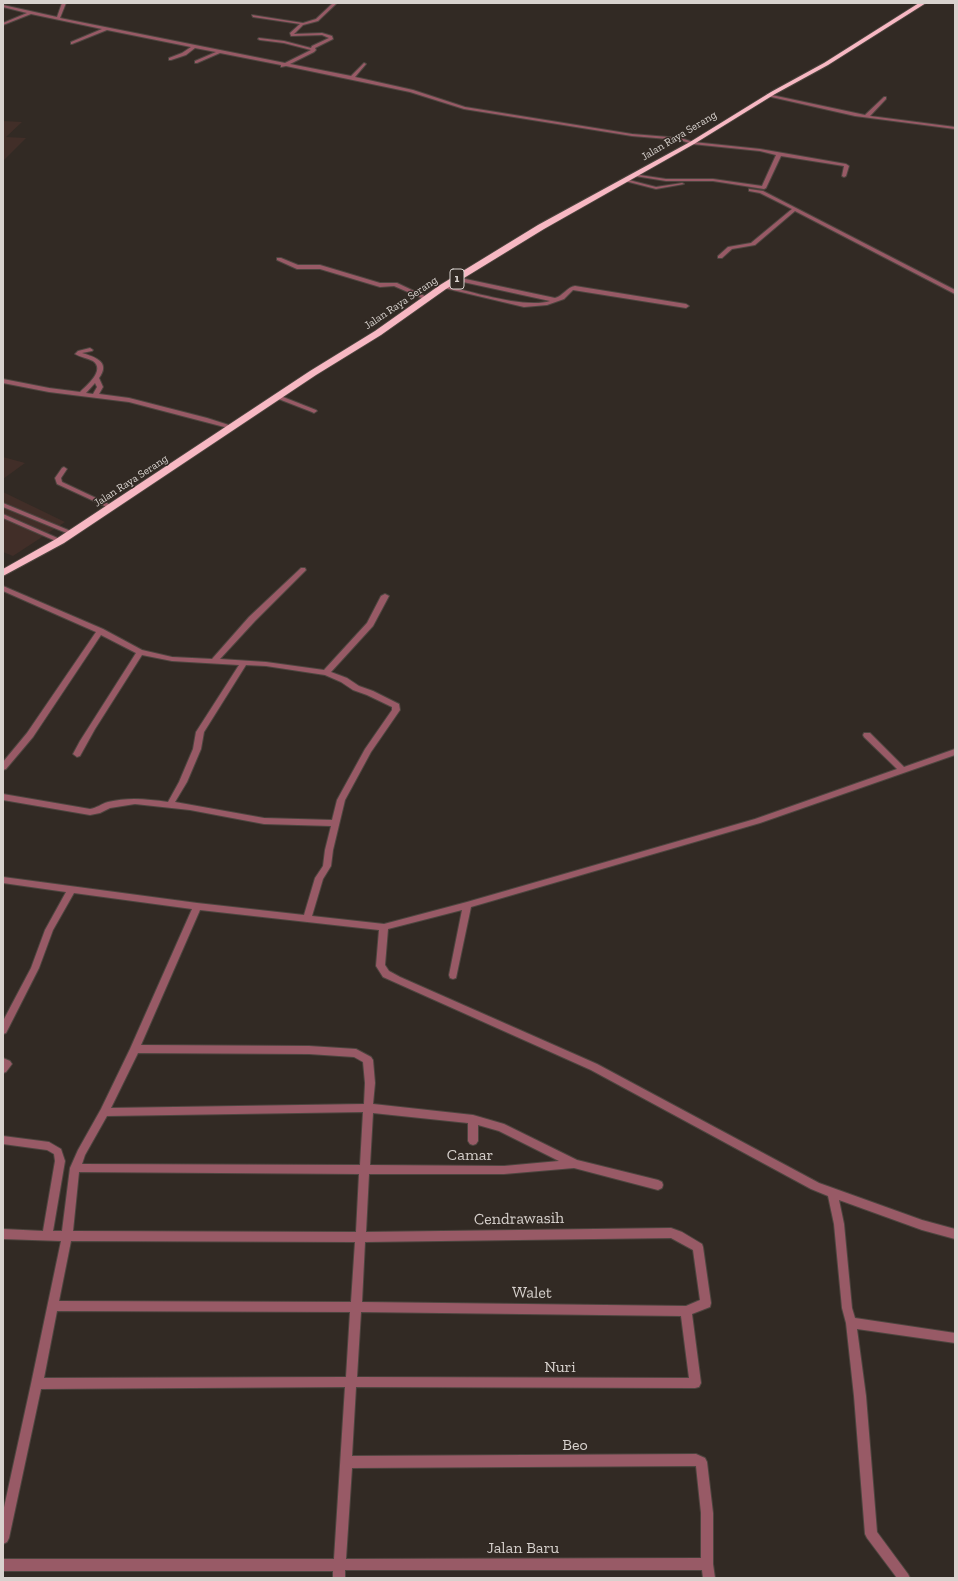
<!DOCTYPE html>
<html>
<head>
<meta charset="utf-8">
<style>
	body { margin:0 }
	#map { position:relative; width:958px; height:1581px; overflow:hidden; background:#322a24; font-family:"Zilla Slab",serif }
	canvas { display:block }
	.frame { position:absolute; inset:0; border:4px solid #d8d2ce; pointer-events:none }
</style>
</head>
<body>
<div id="map">
<canvas width="958" height="1581"></canvas>
<div class="frame"></div>
</div>
<script>
const ctx = document.querySelector('canvas').getContext('2d');
ctx.lineJoin = 'round';
function paint(path, color) { ctx.fillStyle = color; ctx.fill(path, 'evenodd'); }
function stroke(path, color, width, dash) { ctx.strokeStyle = color; ctx.lineWidth = width; ctx.lineCap = dash ? 'butt' : 'round'; ctx.setLineDash(dash || []); ctx.stroke(path); }
function write(font, color, halo, rows, align = 'center') {
  ctx.font = font + ' "Zilla Slab",serif'; ctx.lineWidth = 3; ctx.setLineDash([]); ctx.textBaseline = 'middle'; ctx.strokeStyle = halo; ctx.fillStyle = color; for (const [text, x, y, turn = 0] of rows) {
    ctx.save(); ctx.translate(x, y); ctx.rotate((+turn || 0) * Math.PI / 180); ctx.textAlign = isNaN(turn) ? turn : align; if (halo) ctx.strokeText(text, 0, 0); ctx.fillText(text, 0, 0); ctx.restore();
  }
}
paint(new Path2D(`
	M3 121 22 122 6 137 26 138 3 161Z
	M3 457 25 463 3 479Z
	M3 492 65 522 13 556 3 552Z`), '#412e28');
const street = new Path2D(`
	M62 3H66L60 18 285 63 311 50 284 43 260 40 258 39 259 38 284 41 311 48 312 46 329 38 322 35 291 36 290 33 300 24 253 17 252 15 303 23 316 19 333 3H337L318 21 303 25 294 34 322 33 332 36 333 39 315 48 316 50 314 52 290 64 351 76 364 63 366 64 355 77 413 90 465 107 632 134 681 138 693 142 760 149 846 164 849 166 846 176 844 177 842 176 844 166 781 156 766 188 764 189 713 181H666L635 176 633 175V174L666 179H713L762 186 776 155 760 151 692 144 680 140 632 136 464 109 410 92 286 66 281 67V65L220 53 197 63H195V61L216 52 195 48 186 55 171 60H169V58L182 53 191 47 107 30 72 44H71V42L102 29 31 14 3 25V23L27 13 3 7V5L57 17Z
	M767 94 865 115 884 97H886V99L870 116 955 127V129L855 116 767 96Z
	M625 179 656 187 682 183 684 184 656 189 625 181Z
	M749 189 763 191 955 290V294L795 211 755 245 732 249 722 258H718V256L728 247 751 243 792 209 760 193 749 191Z
	M277 258H281L298 265H320L380 283H397L429 298 424 299 394 286 380 287 320 269H297L277 260Z
	M456 277 555 298C563 296 567 287 575 286L686 304 689 306 686 308 573 290 564 299 547 305 524 307 440 287 443 285C469 291 525 309 550 301L454 280V278Z
	M90 348 93 350 92 351 82 353C95 357 111 362 99 378L103 387 99 394 129 398 207 418 235 427 232 429 129 402 49 392 3 383V379L49 388 80 392C86 386 106 370 93 361 87 358 80 357 75 354L78 351ZM95 383 97 387 93 394 86 393Z
	M278 395 316 410 317 411 314 413 312 412 276 398V396Z
	M64 467 67 469 61 478 62 482 113 506V508H109L57 484 55 478 62 468Z
	M3 503 73 532 74 533 73 534H69L3 507Z
	M3 514 62 540 63 541 60 543 58 542 3 518Z
	M301 568H305L306 570 255 621 220 659 266 662 324 670 367 623 381 596 385 594 389 596 373 626 331 672 347 678 359 686 373 691 399 704 400 710 371 752 345 800 333 850 331 866 323 879 312 916 384 924 467 902 755 819 897 769 864 737 863 735 864 733H870L904 767 955 749V755L760 823 471 907 456 978 453 979 450 978 449 975 462 910 388 929 385 965 389 971 400 977 597 1064 819 1183 922 1220 955 1229V1239L922 1230 839 1200 844 1224 852 1308 855 1318 955 1333V1343L857 1329 866 1396 877 1532 908 1574 910 1578H897L867 1538 865 1534 854 1396 846 1323 842 1308 834 1224 828 1196 811 1189 591 1070 383 977 376 966 379 930 200 910 141 1045 309 1046 356 1049 371 1057 373 1060 375 1083 373 1104 473 1115 504 1124 577 1160 658 1180 662 1182 663 1185 662 1188 658 1190 574 1168 504 1174H369L366 1232 671 1228 682 1232 702 1244 703 1247 711 1303 710 1307 692 1314 701 1383 699 1387 695 1388 356 1387 352 1456 696 1454 705 1458 707 1462 713 1513V1564L715 1578H703L702 1570H345V1578H333V1571H3V1559H334L345 1387 41 1389 9 1538 7 1542 3 1544V1512L31 1384 61 1241 3 1239V1229L43 1231 55 1161 54 1154 47 1150 3 1144V1136L49 1142 61 1149 65 1161 53 1231H62L70 1168 78 1150 101 1109 130 1049 192 909 74 893 53 930 39 968 6 1033 3 1034V1021L31 968 45 930 66 892 3 883V877L197 903 304 915 315 878 323 866 325 850 331 826 264 824 190 810 135 804 110 808 100 813 90 815 3 800V794L90 809C97 808 101 804 108 802 128 797 147 799 168 802L179 782 193 749 196 732 239 665 172 661 142 655 95 729 80 756 77 757 73 754 80 741 136 653 101 635 33 737 6 769 3 770V762L27 733 96 632 3 591V586L103 629 142 650 172 657 212 659 249 617ZM246 665 266 666 325 675 341 682 353 690 367 695 392 707V710L365 749 337 800 332 820 264 818 175 802 187 782 201 749 204 732ZM138 1053 309 1054 354 1057 363 1062 365 1083 364 1104 111 1108ZM363 1112 360 1165 82 1164 85 1155 107 1116ZM373 1113 468 1123V1141L470 1144 473 1145 476 1144 478 1141V1125L499 1131 559 1161 504 1166 370 1165ZM79 1172 359 1174 356 1232 73 1231ZM671 1238 693 1250 700 1300 686 1306 362 1302 365 1242ZM71 1241 355 1242 351 1302 59 1301ZM57 1311 350 1312 346 1377 44 1378ZM361 1312 681 1316 689 1378 357 1377ZM696 1466 701 1513V1558L346 1559 352 1468Z
	M3 1058 10 1061 12 1064 6 1072 3 1073Z`);
const highway = new Path2D(`
	M919 3H926L828 65 775 94 694 144 544 229 446 289 381 335 316 375 64 543 3 576V569L56 539 310 371 375 331 440 285 538 225 690 142 771 92 824 63Z`);
stroke(street, '#4d453f', 2);
stroke(highway, '#4d453f', 2);
paint(street, '#985a66');
paint(highway, '#f7b8c3');
write('11px', '#d8d2ce', '#322a24', [
	["Jalan Raya Serang",679,136,-31],
	["Jalan Raya Serang",401,303,-34],
	["Jalan Raya Serang",131,481,-33]
]);
for (const [x, y, w] of [
	[457,279,14]
]) { const box = new Path2D(); box.roundRect(x - w / 2, y - 10, w, 20, 3); ctx.fillStyle = '#322a24'; ctx.fill(box); stroke(box, '#d8d2ce', 1); }
write('bold 12px', '#d8d2ce', null, [
	["1",457,279]
]);
write('16px', '#d8d2ce', '#322a24', [
	["Camar",470,1155],
	["Cendrawasih",519,1219,-1],
	["Walet",532,1293,1],
	["Nuri",560,1367],
	["Beo",575,1445],
	["Jalan Baru",523,1548]
]);
</script>
</body>
</html>
